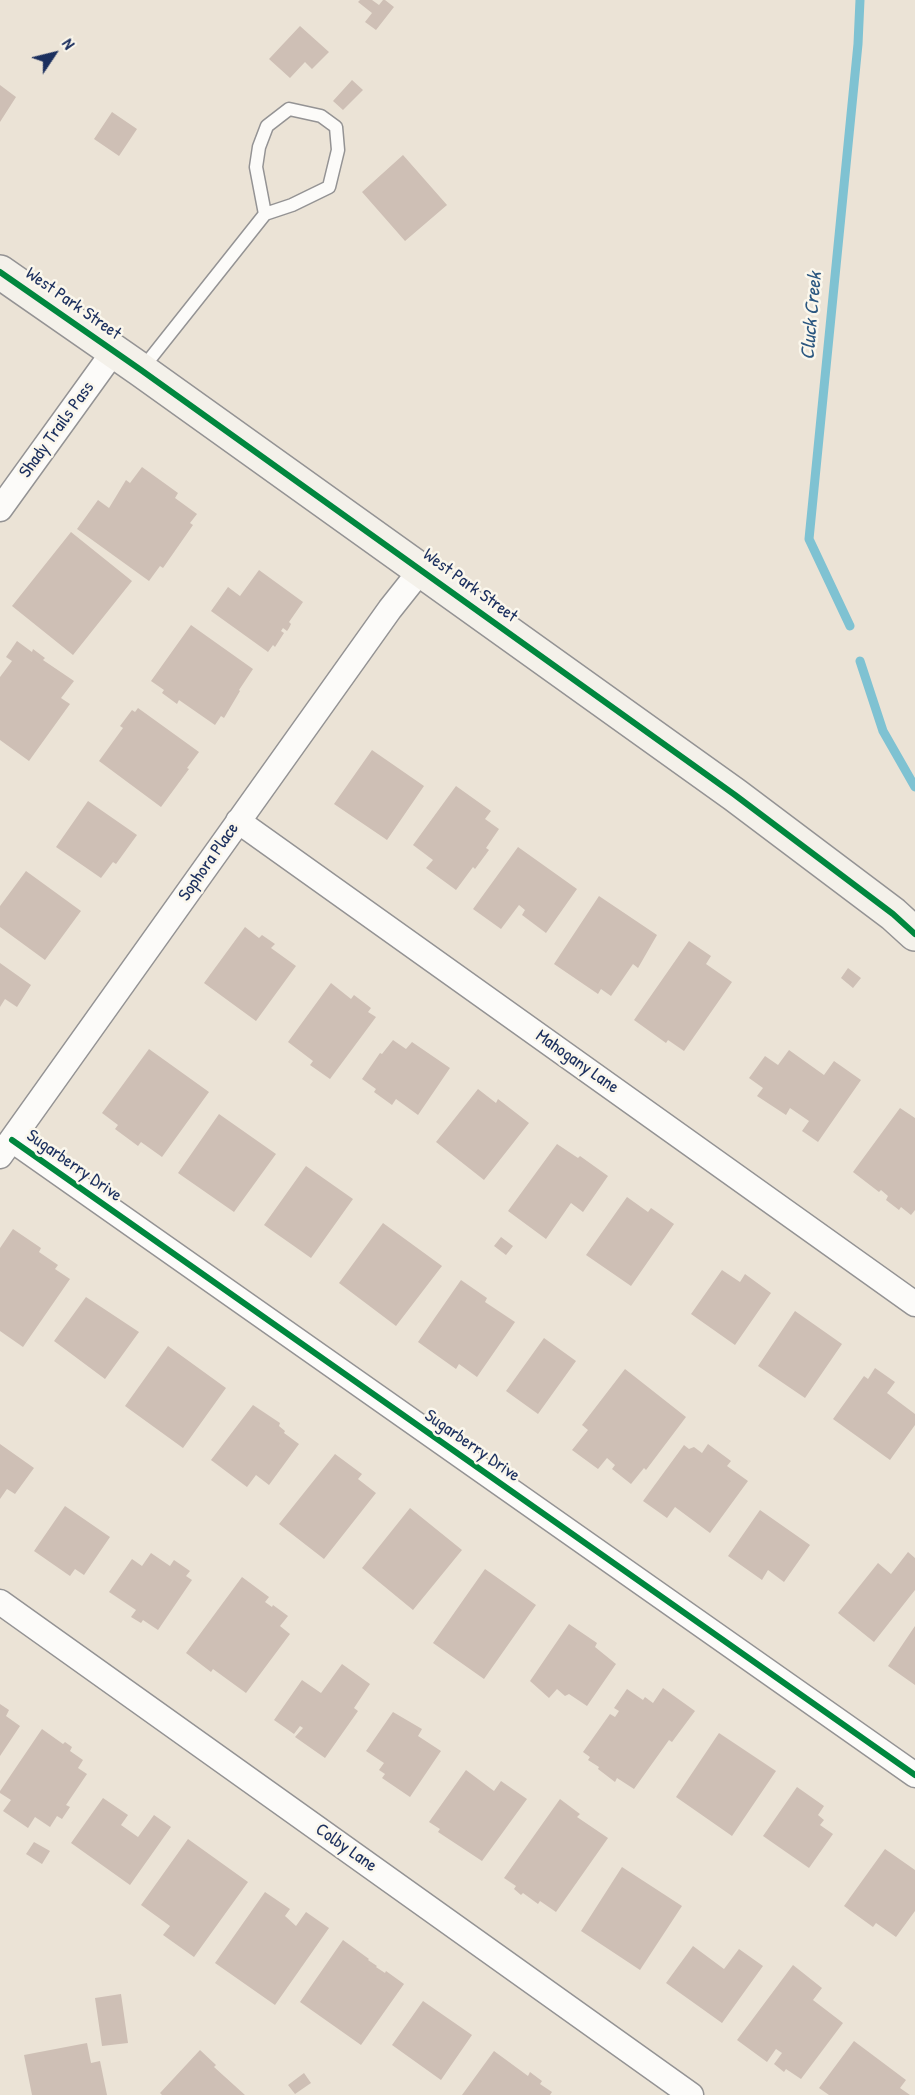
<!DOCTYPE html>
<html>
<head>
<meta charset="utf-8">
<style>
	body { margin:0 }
	#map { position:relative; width:915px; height:2095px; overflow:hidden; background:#ebe3d6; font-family:"Patrick Hand",sans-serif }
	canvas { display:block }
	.north { position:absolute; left:24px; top:24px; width:60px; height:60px; -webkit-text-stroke:4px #fbf7ec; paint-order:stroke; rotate:55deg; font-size:16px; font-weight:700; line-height:24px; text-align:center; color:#1b2f5e }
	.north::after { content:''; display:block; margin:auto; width:21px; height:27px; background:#1b2f5e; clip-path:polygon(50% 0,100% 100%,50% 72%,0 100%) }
</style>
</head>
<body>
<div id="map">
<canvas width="915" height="2095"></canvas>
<div class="north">N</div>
</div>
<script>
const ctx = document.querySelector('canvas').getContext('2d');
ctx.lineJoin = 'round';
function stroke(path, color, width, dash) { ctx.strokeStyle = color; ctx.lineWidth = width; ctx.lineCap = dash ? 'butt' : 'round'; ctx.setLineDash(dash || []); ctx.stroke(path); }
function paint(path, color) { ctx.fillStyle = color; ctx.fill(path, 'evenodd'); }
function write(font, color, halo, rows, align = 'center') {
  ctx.font = font + ' "Patrick Hand",sans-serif'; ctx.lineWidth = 5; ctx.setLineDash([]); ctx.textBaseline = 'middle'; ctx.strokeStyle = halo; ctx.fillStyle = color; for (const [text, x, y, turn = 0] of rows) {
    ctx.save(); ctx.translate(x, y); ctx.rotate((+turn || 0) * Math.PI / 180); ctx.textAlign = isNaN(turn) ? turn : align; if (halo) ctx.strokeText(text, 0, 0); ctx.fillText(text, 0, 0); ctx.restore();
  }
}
stroke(new Path2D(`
	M850 626 809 539 858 44 860 0
	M860 661 883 731 915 787`), '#7fc2d2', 9);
paint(new Path2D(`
	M360 0H372L379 5 383 0H385L394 7 376 30 365 22 372 13 358 2Z
	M300 26 329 52 312 69 305 62 290 78 269 59Z
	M352 80 363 90 343 110 333 101Z
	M0 85 16 97 0 122Z
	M112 112 137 129 119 156 94 139Z
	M403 155 447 205 405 241 362 192Z
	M142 467 178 493 175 498 197 514 190 523 193 525 163 568 160 566 149 581 77 529 98 500 109 508 126 480 130 483Z
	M71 532 132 581 73 655 12 606Z
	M259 570 303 602 289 622 291 624 289 628 287 631 283 628 281 631 284 633 275 647 273 645 268 652 211 611 228 587 240 596Z
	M191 625 253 669 239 690 240 691 224 718 221 716 215 725 179 700 177 704 162 693 164 690 151 681Z
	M17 641 32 652 33 649 45 658 43 660 74 681 61 698 70 704 29 761 0 740V677L12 661 6 657Z
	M138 708 199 752 187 768 189 769 161 807 99 761 123 728 120 726 132 710 135 712Z
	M372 750 424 786 387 840 334 804Z
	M456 786 491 811 485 819 499 829 486 848 489 850 475 869 473 867 456 890 426 868 433 860 413 845Z
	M88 801 137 835 116 864 113 862 101 878 56 847Z
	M518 847 577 889 546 933 522 915 525 910 519 905 501 929 473 909Z
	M26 871 81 911 45 960 0 927V906Z
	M599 896 657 935 638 968 633 964 611 996 601 989 598 994 554 964Z
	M245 927 259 938 262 935 275 944 271 948 296 966 256 1021 204 983Z
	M689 941 711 956 706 964 732 982 684 1051 668 1040 666 1043 634 1020Z
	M0 963 31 985 17 1007 5 999 0 1007Z
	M848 968 861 978 853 988 841 978Z
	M331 983 351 999 354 995 371 1008 368 1012 376 1017 330 1079 310 1065 313 1061 288 1042Z
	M393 1040 406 1049 412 1042 450 1068 418 1115 396 1099 392 1105 374 1092 376 1089 362 1079 380 1053 382 1054Z
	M149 1049 209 1092 162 1157 141 1142 138 1146 115 1129 118 1125 102 1113Z
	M789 1050 824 1075 834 1061 861 1080 818 1142 802 1131 809 1121 790 1108 786 1115 757 1096 763 1088 749 1078 765 1056 778 1065Z
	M478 1089 496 1103 498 1099 529 1123 484 1180 436 1142Z
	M900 1108 915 1118V1210L911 1215 901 1207 899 1210 886 1200 888 1196 881 1190 879 1192 853 1172Z
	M219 1114 276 1154 234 1212 178 1173Z
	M557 1144 578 1158 580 1156 608 1176 583 1212 571 1203 546 1239 508 1211Z
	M306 1166 353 1199 311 1258 264 1225Z
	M627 1197 648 1212 651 1208 674 1224 631 1286 586 1255Z
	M383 1223 442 1266 396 1326 339 1283Z
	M13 1229 41 1248 39 1252 58 1265 55 1269 70 1279 23 1347 0 1331V1248Z
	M501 1237 513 1246 506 1255 494 1246Z
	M722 1270 740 1282 745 1274 771 1293 735 1345 691 1314Z
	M461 1280 487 1298 485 1302 515 1322 477 1377 459 1364 456 1369 418 1342Z
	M86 1297 139 1332 105 1379 54 1341Z
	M795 1311 842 1344 805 1398 758 1366Z
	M544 1338 576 1361 538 1414 506 1391Z
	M168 1346 226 1388 183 1448 125 1406Z
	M875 1368 895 1382 887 1393 915 1414V1425L890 1460 833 1419 864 1376 868 1379Z
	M625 1369 686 1417 646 1470 644 1468 631 1484 612 1469 615 1465 607 1458 598 1469 572 1450 588 1430 582 1425Z
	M253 1405 280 1423 279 1426 285 1431 284 1433 299 1444 269 1485 256 1475 247 1487 211 1460Z
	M0 1444 34 1468 15 1494 7 1489 0 1499Z
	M708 1444 731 1461 727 1466 748 1481 710 1533 675 1507 667 1518 643 1501 684 1445 689 1449 694 1447 702 1453Z
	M335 1454 362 1474 358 1479 376 1493 324 1559 279 1524Z
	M65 1506 110 1537 84 1575 75 1569 70 1576 34 1551Z
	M410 1508 462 1550 413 1610 362 1568Z
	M760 1510 810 1545 784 1582 768 1570 762 1580 728 1556Z
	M908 1552 915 1558V1590L874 1642 838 1613 878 1563 891 1574Z
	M151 1553 170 1566 174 1560 190 1571 186 1576 192 1580 158 1630 143 1620 141 1623 131 1617 136 1610 109 1592 132 1559 142 1566Z
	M485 1569 536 1605 484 1679 433 1643Z
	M242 1577 269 1597 265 1602 272 1607 273 1605 288 1616 280 1626 290 1634 246 1693 213 1669 211 1672 186 1653Z
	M569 1624 597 1643 595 1647 616 1664 587 1706 569 1694 565 1696 557 1689 549 1698 530 1681Z
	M915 1626V1685L888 1666Z
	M342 1664 370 1684 354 1708 358 1711 325 1758 295 1737 303 1728 300 1726 294 1734 274 1720 302 1680 321 1693Z
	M663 1688 695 1711 672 1742 669 1740 634 1789 617 1778 615 1782 598 1769 599 1767 588 1760 590 1757 583 1752 610 1714 615 1717 619 1711 614 1708 627 1689 643 1700 645 1697 653 1703Z
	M0 1704 9 1710 6 1716 20 1726 0 1756Z
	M393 1712 422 1729 418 1736 441 1751 410 1797 382 1778 385 1774 379 1770 384 1763 366 1751Z
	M42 1729 63 1744 65 1742 72 1747 70 1751 83 1760 78 1768 87 1774 66 1805 70 1807 62 1819 57 1816 50 1827 35 1817 28 1828 3 1811 11 1800 0 1793V1791Z
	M719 1733 776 1771 732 1836 676 1797Z
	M466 1770 494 1791 501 1781 527 1799 482 1861 438 1832 440 1829 429 1822Z
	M797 1787 824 1806 818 1815 824 1820 820 1825 833 1834 809 1868 763 1836Z
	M103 1798 128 1815 121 1825 138 1837 154 1815 171 1827 130 1885 71 1843Z
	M560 1799 580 1814 577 1817 608 1838 556 1912 540 1901 538 1904 523 1893 521 1895 514 1889 516 1886 504 1878Z
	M188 1839 248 1882 194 1957 163 1935 170 1926 141 1905Z
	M34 1842 50 1851 42 1864 26 1854Z
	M885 1849 915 1870V1911L896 1937 876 1923 873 1927 844 1906Z
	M622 1867 682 1906 640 1970 581 1931Z
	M265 1892 290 1909 285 1916 296 1926 306 1912 329 1928 275 2005 215 1963Z
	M343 1940 369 1959 368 1960 377 1966 376 1967 385 1973 386 1971 404 1984 361 2045 300 2002Z
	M693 1946 724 1969 739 1949 763 1966 722 2023 666 1983Z
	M793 1965 822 1988 813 2000 843 2023 801 2079 786 2069 784 2072 774 2064 782 2053 776 2049 767 2062 737 2040Z
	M121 1994 128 2043 102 2046 95 1998Z
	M423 2001 472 2035 441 2080 392 2045Z
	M854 2041 906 2080 900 2088 910 2095H829L819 2088Z
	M87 2043 91 2063 100 2061 107 2095H32L24 2055Z
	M200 2050 216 2065 214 2067 245 2095H162L160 2093Z
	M494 2051 528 2076 530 2072 542 2081 540 2084 552 2092 550 2095H462Z
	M304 2073 311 2083 295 2094 288 2085Z`), '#cebfb5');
const lane = new Path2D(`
	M142 369 265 214 292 205 329 187 338 150 336 127 321 116 289 109 267 126 259 147 256 167 265 214`);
const street = new Path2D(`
	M0 509 114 351
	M238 821 915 1304
	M12 1140 915 1775
	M0 1156 390 609 421 570
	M0 1602 691 2095`);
const secondary = new Path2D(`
	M0 272 141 370 735 795 893 914 915 934`);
stroke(lane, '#949394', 15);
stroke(street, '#949394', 27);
stroke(secondary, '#949394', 36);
stroke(lane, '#fcfbf9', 12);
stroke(street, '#fcfbf9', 24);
stroke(secondary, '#f4f1ea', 33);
stroke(new Path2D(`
	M0 272 141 370 735 795 893 914 915 934
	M12 1140 915 1775`), '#00873e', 6);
write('18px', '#1b2f5e', '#fbf7ec', [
	["West Park Street",73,304,35],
	["Shady Trails Pass",57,430,-54],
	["West Park Street",470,586,36],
	["Sophora Place",209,862,-55],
	["Mahogany Lane",577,1062,35],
	["Sugarberry Drive",74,1166,35],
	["Sugarberry Drive",472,1446,35],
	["Colby Lane",346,1848,35]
]);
write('italic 20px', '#2b5780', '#fbf7ec', [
	["Cluck Creek",812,316,-85]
]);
</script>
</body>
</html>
